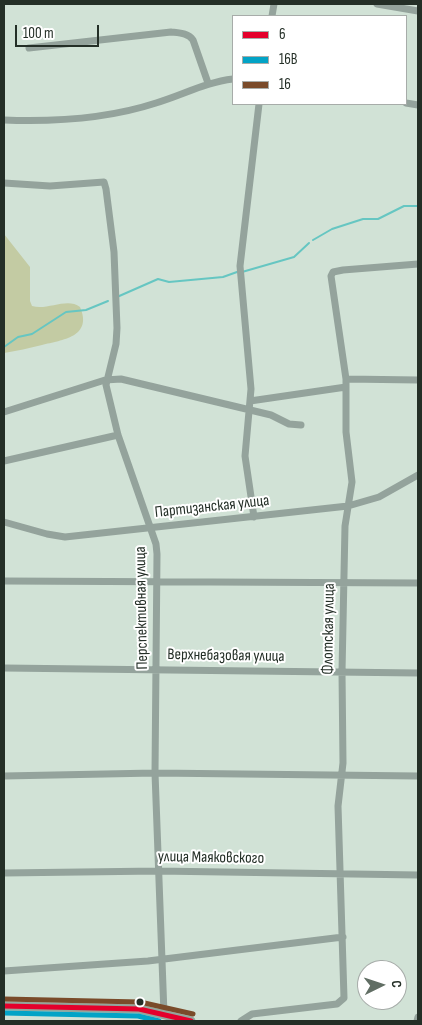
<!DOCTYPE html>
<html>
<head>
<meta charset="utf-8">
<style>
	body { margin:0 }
	#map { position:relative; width:422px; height:1025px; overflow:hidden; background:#d1e2d6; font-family:"Sofia Sans Condensed",sans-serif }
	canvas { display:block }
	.frame { position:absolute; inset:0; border:5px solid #242f27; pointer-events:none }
	.legend { position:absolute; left:232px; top:15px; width:175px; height:90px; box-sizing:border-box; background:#fff; border:1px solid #a7aca9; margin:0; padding:6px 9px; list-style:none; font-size:15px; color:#242f27 }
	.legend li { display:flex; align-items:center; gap:10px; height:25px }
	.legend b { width:25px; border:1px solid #a7aca9 }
	.north { position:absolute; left:357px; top:960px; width:50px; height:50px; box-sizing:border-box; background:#fff; border:1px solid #a7aca9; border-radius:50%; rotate:86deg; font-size:14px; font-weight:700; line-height:20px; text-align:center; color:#242f27 }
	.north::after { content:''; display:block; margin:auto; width:18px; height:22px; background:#616e64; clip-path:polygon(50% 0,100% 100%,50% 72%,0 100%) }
	.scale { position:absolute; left:15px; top:25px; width:84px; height:22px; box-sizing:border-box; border:2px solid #242f27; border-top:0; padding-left:6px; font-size:15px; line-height:18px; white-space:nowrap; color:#242f27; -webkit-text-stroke:4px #fff; paint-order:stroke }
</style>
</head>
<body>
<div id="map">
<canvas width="422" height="1025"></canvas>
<div class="frame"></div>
<ul class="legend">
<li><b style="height:6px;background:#e4002b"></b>6</li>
<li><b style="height:6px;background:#02a3c6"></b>16В</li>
<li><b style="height:6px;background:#7a4b2a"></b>16</li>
</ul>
<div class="north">С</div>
<div class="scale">100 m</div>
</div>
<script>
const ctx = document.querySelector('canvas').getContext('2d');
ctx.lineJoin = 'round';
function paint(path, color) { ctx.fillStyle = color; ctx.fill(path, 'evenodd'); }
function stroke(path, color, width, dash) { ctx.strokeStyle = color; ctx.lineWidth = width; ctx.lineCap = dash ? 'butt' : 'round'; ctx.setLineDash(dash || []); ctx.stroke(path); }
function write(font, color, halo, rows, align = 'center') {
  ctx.font = font + ' "Sofia Sans Condensed",sans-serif'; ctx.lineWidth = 4; ctx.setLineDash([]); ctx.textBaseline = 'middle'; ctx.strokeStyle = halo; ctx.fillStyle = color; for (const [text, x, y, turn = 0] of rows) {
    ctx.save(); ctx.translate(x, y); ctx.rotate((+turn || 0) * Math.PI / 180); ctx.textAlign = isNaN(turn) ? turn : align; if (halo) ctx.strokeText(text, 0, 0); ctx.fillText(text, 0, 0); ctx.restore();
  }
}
paint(new Path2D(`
	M4 234 30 267V301L32 306C47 311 67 297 80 307 93 337 62 340 42 345 29 348 17 351 4 353Z`), '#c3cba3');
stroke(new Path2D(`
	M313 240 332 229 363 219H378L404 206H418
	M242 272 294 257 309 243
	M117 297 158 279 169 282 223 277 237 272
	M4 347 18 337 32 334 66 312 86 310 108 301`), '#66c6c2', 2);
stroke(new Path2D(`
	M377 4 418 11
	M272 16 274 4
	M29 48 171 32C180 33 188 33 193 40L208 83
	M406 103 418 105
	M4 120C55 122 107 119 156 103 183 95 206 82 233 79
	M4 183 50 186 104 182 106 189 114 252 117 328 116 344 106 385 118 435 156 544 157 554 155 773 164 1014
	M346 379 418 380
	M250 401 346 387
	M4 412 105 380 121 379 271 415 289 424 301 425
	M4 461 118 435
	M254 517 245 456 251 389 240 266 259 104
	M4 522 47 534 65 537 348 506 379 497 418 475
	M4 581 418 583
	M4 668 418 673
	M4 776 155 773 418 776
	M4 873 158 871 418 875
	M4 971 148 961 343 937
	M241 1021 252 1014 337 1004 344 998 338 806 343 763 342 672 345 526 352 482 346 432V379L331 276 333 272 343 270 418 264
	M417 1021 418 1017`), '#94a39c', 7);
stroke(new Path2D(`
	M4 1006 139 1009 191 1021`), '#93a69c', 9);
stroke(new Path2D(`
	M4 1006 139 1009 191 1021`), '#e4002b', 5);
stroke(new Path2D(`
	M4 1013 138 1016 159 1021`), '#02a3c6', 5);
stroke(new Path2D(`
	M4 999 140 1002 193 1014`), '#7a4b2a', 5);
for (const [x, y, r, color] of [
	[140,1002,4.5,"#242f27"]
]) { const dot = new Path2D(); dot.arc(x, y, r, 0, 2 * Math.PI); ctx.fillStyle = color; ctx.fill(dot); stroke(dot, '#fff', 2); }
write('16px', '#242f27', '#fff', [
	["Партизанская улица",212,507,-6],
	["Перспективная улица",142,608,-91],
	["Флотская улица",329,629,-89],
	["Верхнебазовая улица",226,656,1],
	["улица Маяковского",211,858,1]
]);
</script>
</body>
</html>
